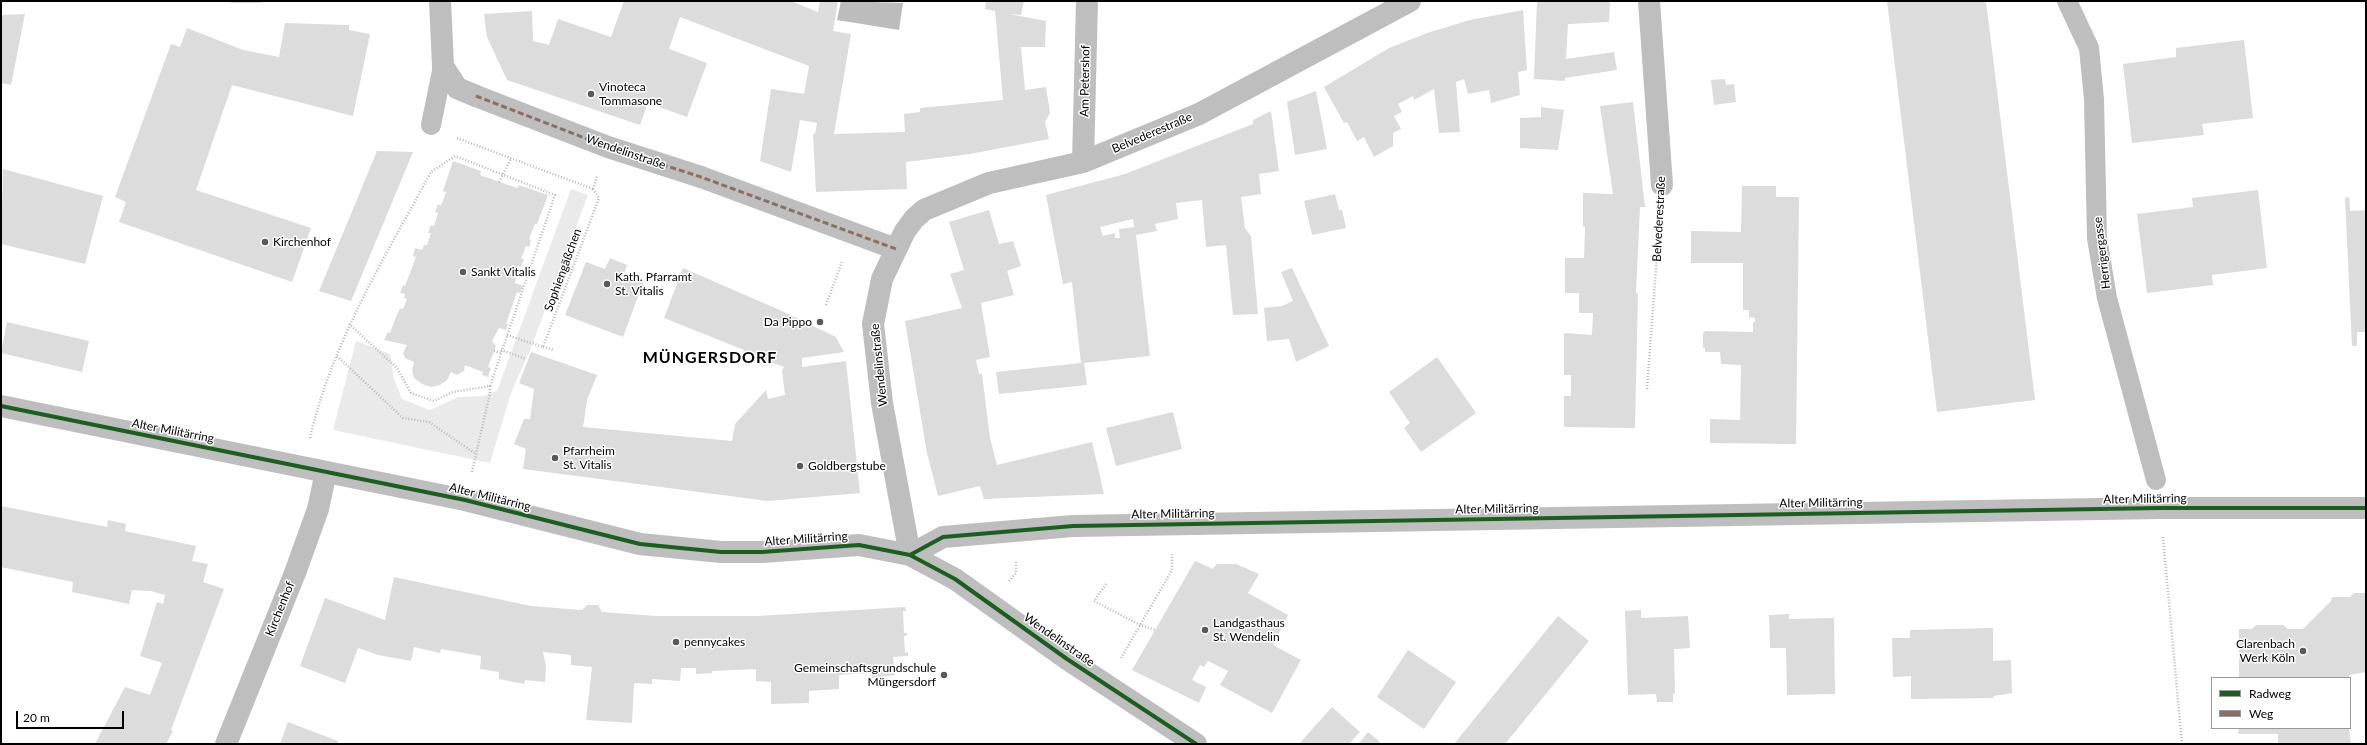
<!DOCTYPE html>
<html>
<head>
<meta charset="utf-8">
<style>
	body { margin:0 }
	#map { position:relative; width:2367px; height:745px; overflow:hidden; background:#fff; font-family:Lato,sans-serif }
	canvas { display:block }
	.frame { position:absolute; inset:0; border:2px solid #000; pointer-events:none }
	.legend { position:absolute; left:2211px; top:677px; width:140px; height:52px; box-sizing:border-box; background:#fff; border:1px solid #999; margin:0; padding:5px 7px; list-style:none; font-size:12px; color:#000 }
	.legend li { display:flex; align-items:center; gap:8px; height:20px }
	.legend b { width:20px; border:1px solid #999 }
	.scale { position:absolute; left:16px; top:711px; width:108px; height:18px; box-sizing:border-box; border:2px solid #000; border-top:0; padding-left:5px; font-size:12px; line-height:14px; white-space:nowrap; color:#000; -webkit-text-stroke:3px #fff; paint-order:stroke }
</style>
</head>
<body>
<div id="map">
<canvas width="2367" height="745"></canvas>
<div class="frame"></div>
<ul class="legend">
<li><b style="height:5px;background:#1b5e20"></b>Radweg</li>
<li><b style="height:5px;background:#8d6e63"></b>Weg</li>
</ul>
<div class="scale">20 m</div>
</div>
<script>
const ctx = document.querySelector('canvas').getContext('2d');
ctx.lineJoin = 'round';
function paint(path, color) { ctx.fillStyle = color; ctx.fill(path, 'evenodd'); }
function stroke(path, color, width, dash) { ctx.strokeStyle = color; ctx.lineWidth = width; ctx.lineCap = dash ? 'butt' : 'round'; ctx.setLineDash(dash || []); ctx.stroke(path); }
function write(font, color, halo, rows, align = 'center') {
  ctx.font = font + ' Lato,sans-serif'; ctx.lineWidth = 3; ctx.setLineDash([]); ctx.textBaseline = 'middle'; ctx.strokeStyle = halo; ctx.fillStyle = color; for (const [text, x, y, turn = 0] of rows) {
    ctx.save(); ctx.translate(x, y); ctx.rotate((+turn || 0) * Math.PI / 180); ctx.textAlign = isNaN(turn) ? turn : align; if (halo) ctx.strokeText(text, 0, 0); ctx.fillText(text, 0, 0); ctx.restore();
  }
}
paint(new Path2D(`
	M571 189 588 195 529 353 512 390 490 463 333 430 356 341 390 354 394 379 402 399 430 410 458 397 483 396 497 391Z`), '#eaeaea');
paint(new Path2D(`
	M841 1 903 3 899 30 837 20Z`), '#bcbcbc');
paint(new Path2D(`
	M231 1H262L261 3H230Z
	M624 1H791L818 12 820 1H838L833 31 851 34 834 134 905 132 904 114 920 112V108L1003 100 995 11 985 9 986 1H1024L1021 15 1009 14 1046 21 1045 47H1021L1025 90 1046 87 1050 113 1045 122 1049 139 970 154 906 162 907 189 816 192 813 134H815L817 123 800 120 791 172 760 161 771 89 804 94 809 66 680 17 669 49 707 63 687 117 648 103 640 125 507 80 487 37 484 14 532 11 533 41 549 45 558 19 611 37Z
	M1537 1H1610L1609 22 1568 24 1566 59 1614 52 1617 70 1565 78V81L1534 79Z
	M1887 1H1986L2035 400 1937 412Z
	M1523 10 1527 70 1518 72 1520 95 1491 103 1489 90 1468 94 1464 79 1456 82 1460 132 1439 133 1434 89 1414 100 1413 96 1398 104 1402 112 1394 116 1401 129 1393 133V146L1374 157 1364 137 1357 141 1347 122 1344 123 1324 87 1389 48 1427 33 1470 20Z
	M25 14 11 85 1 83V15Z
	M285 23 349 25V30L370 34 353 116 232 85 196 190 311 228 292 282 119 222 126 202 115 197 171 44 180 47 187 28 243 50 279 57Z
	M2244 40 2253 118 2202 124 2204 135 2132 143 2123 64 2176 57V48Z
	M1725 79 1726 85 1734 84 1736 102 1714 105 1711 80Z
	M1316 91 1327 149 1295 155 1287 102Z
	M1633 102 1645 207H1640L1636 293H1638L1635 428 1564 427V396H1571V375H1564V333L1592 335 1593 313H1579V293H1565V258H1584L1585 227 1583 226V193L1613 194 1600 106Z
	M1541 107 1564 110 1558 150 1520 148V118L1541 117Z
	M1271 111 1279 171 1259 174 1261 194 1241 197 1245 228 1251 236 1258 314 1233 315 1226 245 1206 247 1202 200 1176 203 1178 219 1155 224 1157 231 1136 235 1150 356 1084 363 1087 385 999 394 996 372 1081 363 1072 282 1063 284 1046 195 1125 174 1253 124V120ZM1133 219 1134 227 1119 229 1120 238H1115V233L1103 236 1100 227Z
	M377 151 413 152 351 301 319 291Z
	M453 161 481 171 480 175 517 188 519 185 548 195 537 224H535L529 239 531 240 529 247 526 246 521 259H524L521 267 519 266 514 278H516L515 283 523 286 520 293 517 292 506 324H508L506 330 499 328 492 341 496 346 488 367 491 368 488 377 482 375 483 372 465 365 464 371 457 375 451 372 447 380 440 385 431 387 422 384 414 378 412 371 414 362 405 358 403 353 407 345 384 340 388 332 390 333 398 312 401 308 403 309 407 299 404 298 405 294 400 293 403 285 405 286 416 257 413 256 415 248 422 250 424 245H427L431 233H428L431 225 434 226 438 213 435 212 438 204 441 206 446 192 443 191Z
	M3 169 103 196 85 264 1 244Z
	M1742 186H1776V197H1799L1796 444 1710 443V419L1740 420 1741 365 1721 364 1720 352H1705V348H1703V333L1706 331 1753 332V322H1755V318L1749 317V310H1743V263H1691V231L1741 232Z
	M2258 190 2267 268 2212 275 2213 285 2147 293 2137 214 2193 207 2192 198Z
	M1335 194 1339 210H1342L1346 228 1312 235 1304 201Z
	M2349 197 2350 211 2366 210V332H2357V346H2352L2345 198Z
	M989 210 999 244 1013 241 1021 266 1007 271 1014 295 981 303 990 357 976 360 979 374H982L990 438 997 465 1092 442 1104 494 984 499 980 486 938 496 927 453 905 321 962 308 950 274 964 270 949 222Z
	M610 258 627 265 623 276 643 283 623 337 565 315 586 262 605 269Z
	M683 268 782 311 836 337 844 352 802 358V367L846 361 860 493 768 501 523 469 526 449 514 444 524 419H530L534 389 519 383 531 352 597 375 587 400 583 427 732 441 735 424 766 390 768 399 785 395 782 370 784 367 743 352 744 350 664 318Z
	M1292 268 1329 346 1296 362 1289 339 1267 341 1264 308 1282 306 1293 301 1281 272Z
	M7 322 89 341 82 372 1 353Z
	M1437 357 1476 413 1421 452 1404 428 1410 423 1389 392Z
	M1173 412 1182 449 1116 466 1106 428Z
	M1 506 107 527 108 520 126 524 125 531 196 546 192 561 208 564 203 582 224 589 171 730 173 731 166 744H95L125 687 150 695 162 663 140 656 157 602 163 604 165 595 151 591 132 590 129 604 72 592 73 582 1 567Z
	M1195 561 1213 569 1217 564H1236L1259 574 1248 593 1288 615 1273 645 1301 660 1272 713 1220 685 1228 671 1208 661 1204 667 1200 665 1192 680 1206 687 1199 703 1132 670Z
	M394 577 531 606 582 610 587 605H598L602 612 656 616H758L905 607 906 611H903L904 633H907V635L904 636 905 653 908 652V656L893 657 895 675 872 678V673L839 675V689L809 691V703L771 704V682L756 681V669L712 671V673L696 674V668H681L680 681 652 679V684L634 683 632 723 586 720 592 667 571 665V655L543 652 546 667 545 682 525 680 524 684 499 679V672L480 669 481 656 441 649 440 653 414 647 411 661 378 655 358 648 345 683 300 666 325 598 385 620Z
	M2354 593H2366V672L2349 675V678H2239V629H2252L2256 625H2283L2288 629H2303L2331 601 2332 597H2350Z
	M1641 610V618L1688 616 1690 648 1674 649 1675 693 1673 694V702H1657L1656 694 1628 695 1625 611Z
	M1789 614V619L1834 618 1835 694 1787 695 1786 648H1770L1769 615Z
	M1558 616 1589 641 1505 744H1454Z
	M1993 628V661L2011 660 2012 693 1994 696 1993 698 1911 699V676L1893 677 1892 638H1910V630Z
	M1408 650 1456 682 1424 729 1377 697Z
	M1332 707 1360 732 1349 744H1299Z
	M288 722 338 741 337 744H280Z
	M2239 728H2349L2351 744H2278V734H2238Z
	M1368 732 1380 742 1379 744 1359 743Z`), '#dcdcdc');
stroke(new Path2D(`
	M457 138 593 189
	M499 182 511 159
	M593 189 597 176
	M826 305 842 262
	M507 335 543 347 599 198 593 189
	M543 347 554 350
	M501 350 526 359
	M494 351 501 353
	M337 356 403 418 429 422 476 454
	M1647 389 1660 215
	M310 438C332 342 385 257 431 172L455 156 555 195 490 386 453 392 434 401 411 393 397 368 349 324
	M472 472 490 393V386
	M2163 537 2182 744
	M1009 581 1016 573V561
	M1106 584 1094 601 1140 625 1155 630
	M1121 658 1172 570V554`), '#b8b8b8', 2.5, [1, 2]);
stroke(new Path2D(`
	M2067 1 2089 48 2094 99 2097 238 2107 298 2156 480
	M431 125 443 66`), '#bebebe', 20);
stroke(new Path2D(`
	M476 96 608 147 701 177`), '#bebebe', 22);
stroke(new Path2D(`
	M440 1 443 66 457 88 476 96
	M1410 1 1199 114 1083 162 989 183 924 210 914 219 905 231 882 279 873 324 882 403 910 555 943 537 1073 526 2160 508H2366
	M1649 1 1662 185
	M1083 162 1087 1
	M701 177 896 249
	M226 744 295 573 318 509 326 472`), '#bebebe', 22);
stroke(new Path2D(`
	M1 406 465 500 640 544 721 552H762L859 545 910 555 955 579 1067 659 1196 744`), '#bebebe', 22);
stroke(new Path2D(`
	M476 96 608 147 701 177 896 249`), '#8d6e63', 3, [6, 3]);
stroke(new Path2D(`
	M1 406 465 500 640 544 721 552H762L859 545 910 555 955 579 1067 659 1196 744
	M910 555 943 537 1073 526 2160 508H2366`), '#1b5e20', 4);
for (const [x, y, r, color] of [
	[591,94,4,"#595959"],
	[265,242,4,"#595959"],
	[463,272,4,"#595959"],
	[607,284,4,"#595959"],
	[820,322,4,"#595959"],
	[555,458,4,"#595959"],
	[800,466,4,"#595959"],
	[1205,630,4,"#595959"],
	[676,642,4,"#595959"],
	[2303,651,4,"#595959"],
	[944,675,4,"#595959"]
]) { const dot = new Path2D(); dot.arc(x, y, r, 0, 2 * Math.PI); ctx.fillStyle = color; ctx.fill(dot); stroke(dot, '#fff', 1.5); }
write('12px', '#000', '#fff', [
	["Am Petershof",1085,81,-89],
	["Belvederestraße",1152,133,-23],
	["Wendelinstraße",626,152,19],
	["Belvederestraße",1659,219,-87],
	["Herrigergasse",2102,253,-97],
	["Sophiengäßchen",563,270,-70],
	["Wendelinstraße",879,365,-96],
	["Alter Militärring",173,431,11],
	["Alter Militärring",490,497,14],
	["Alter Militärring",2145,499,-1],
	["Alter Militärring",1821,503,-1],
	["Alter Militärring",1497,509,-1],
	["Alter Militärring",1173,514,-1],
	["Alter Militärring",806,539,-4],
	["Kirchenhof",280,609,-68],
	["Wendelinstraße",1059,640,35]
]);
write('12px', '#000', '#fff', [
	["Vinoteca",599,87],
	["Tommasone",599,101],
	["Kirchenhof",273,242],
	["Sankt Vitalis",471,272],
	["Kath. Pfarramt",615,277],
	["St. Vitalis",615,291],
	["Da Pippo",812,322,"right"],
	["Pfarrheim",563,451],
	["St. Vitalis",563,465],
	["Goldbergstube",808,466],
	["Landgasthaus",1213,623],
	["St. Wendelin",1213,637],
	["pennycakes",684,642],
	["Clarenbach",2295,644,"right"],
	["Werk Köln",2295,658,"right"],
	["Gemeinschaftsgrundschule",936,668,"right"],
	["Müngersdorf",936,682,"right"]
], 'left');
ctx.letterSpacing = '1px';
write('bold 16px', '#000', '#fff', [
	["MÜNGERSDORF",710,358]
]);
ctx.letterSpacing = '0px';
</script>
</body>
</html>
